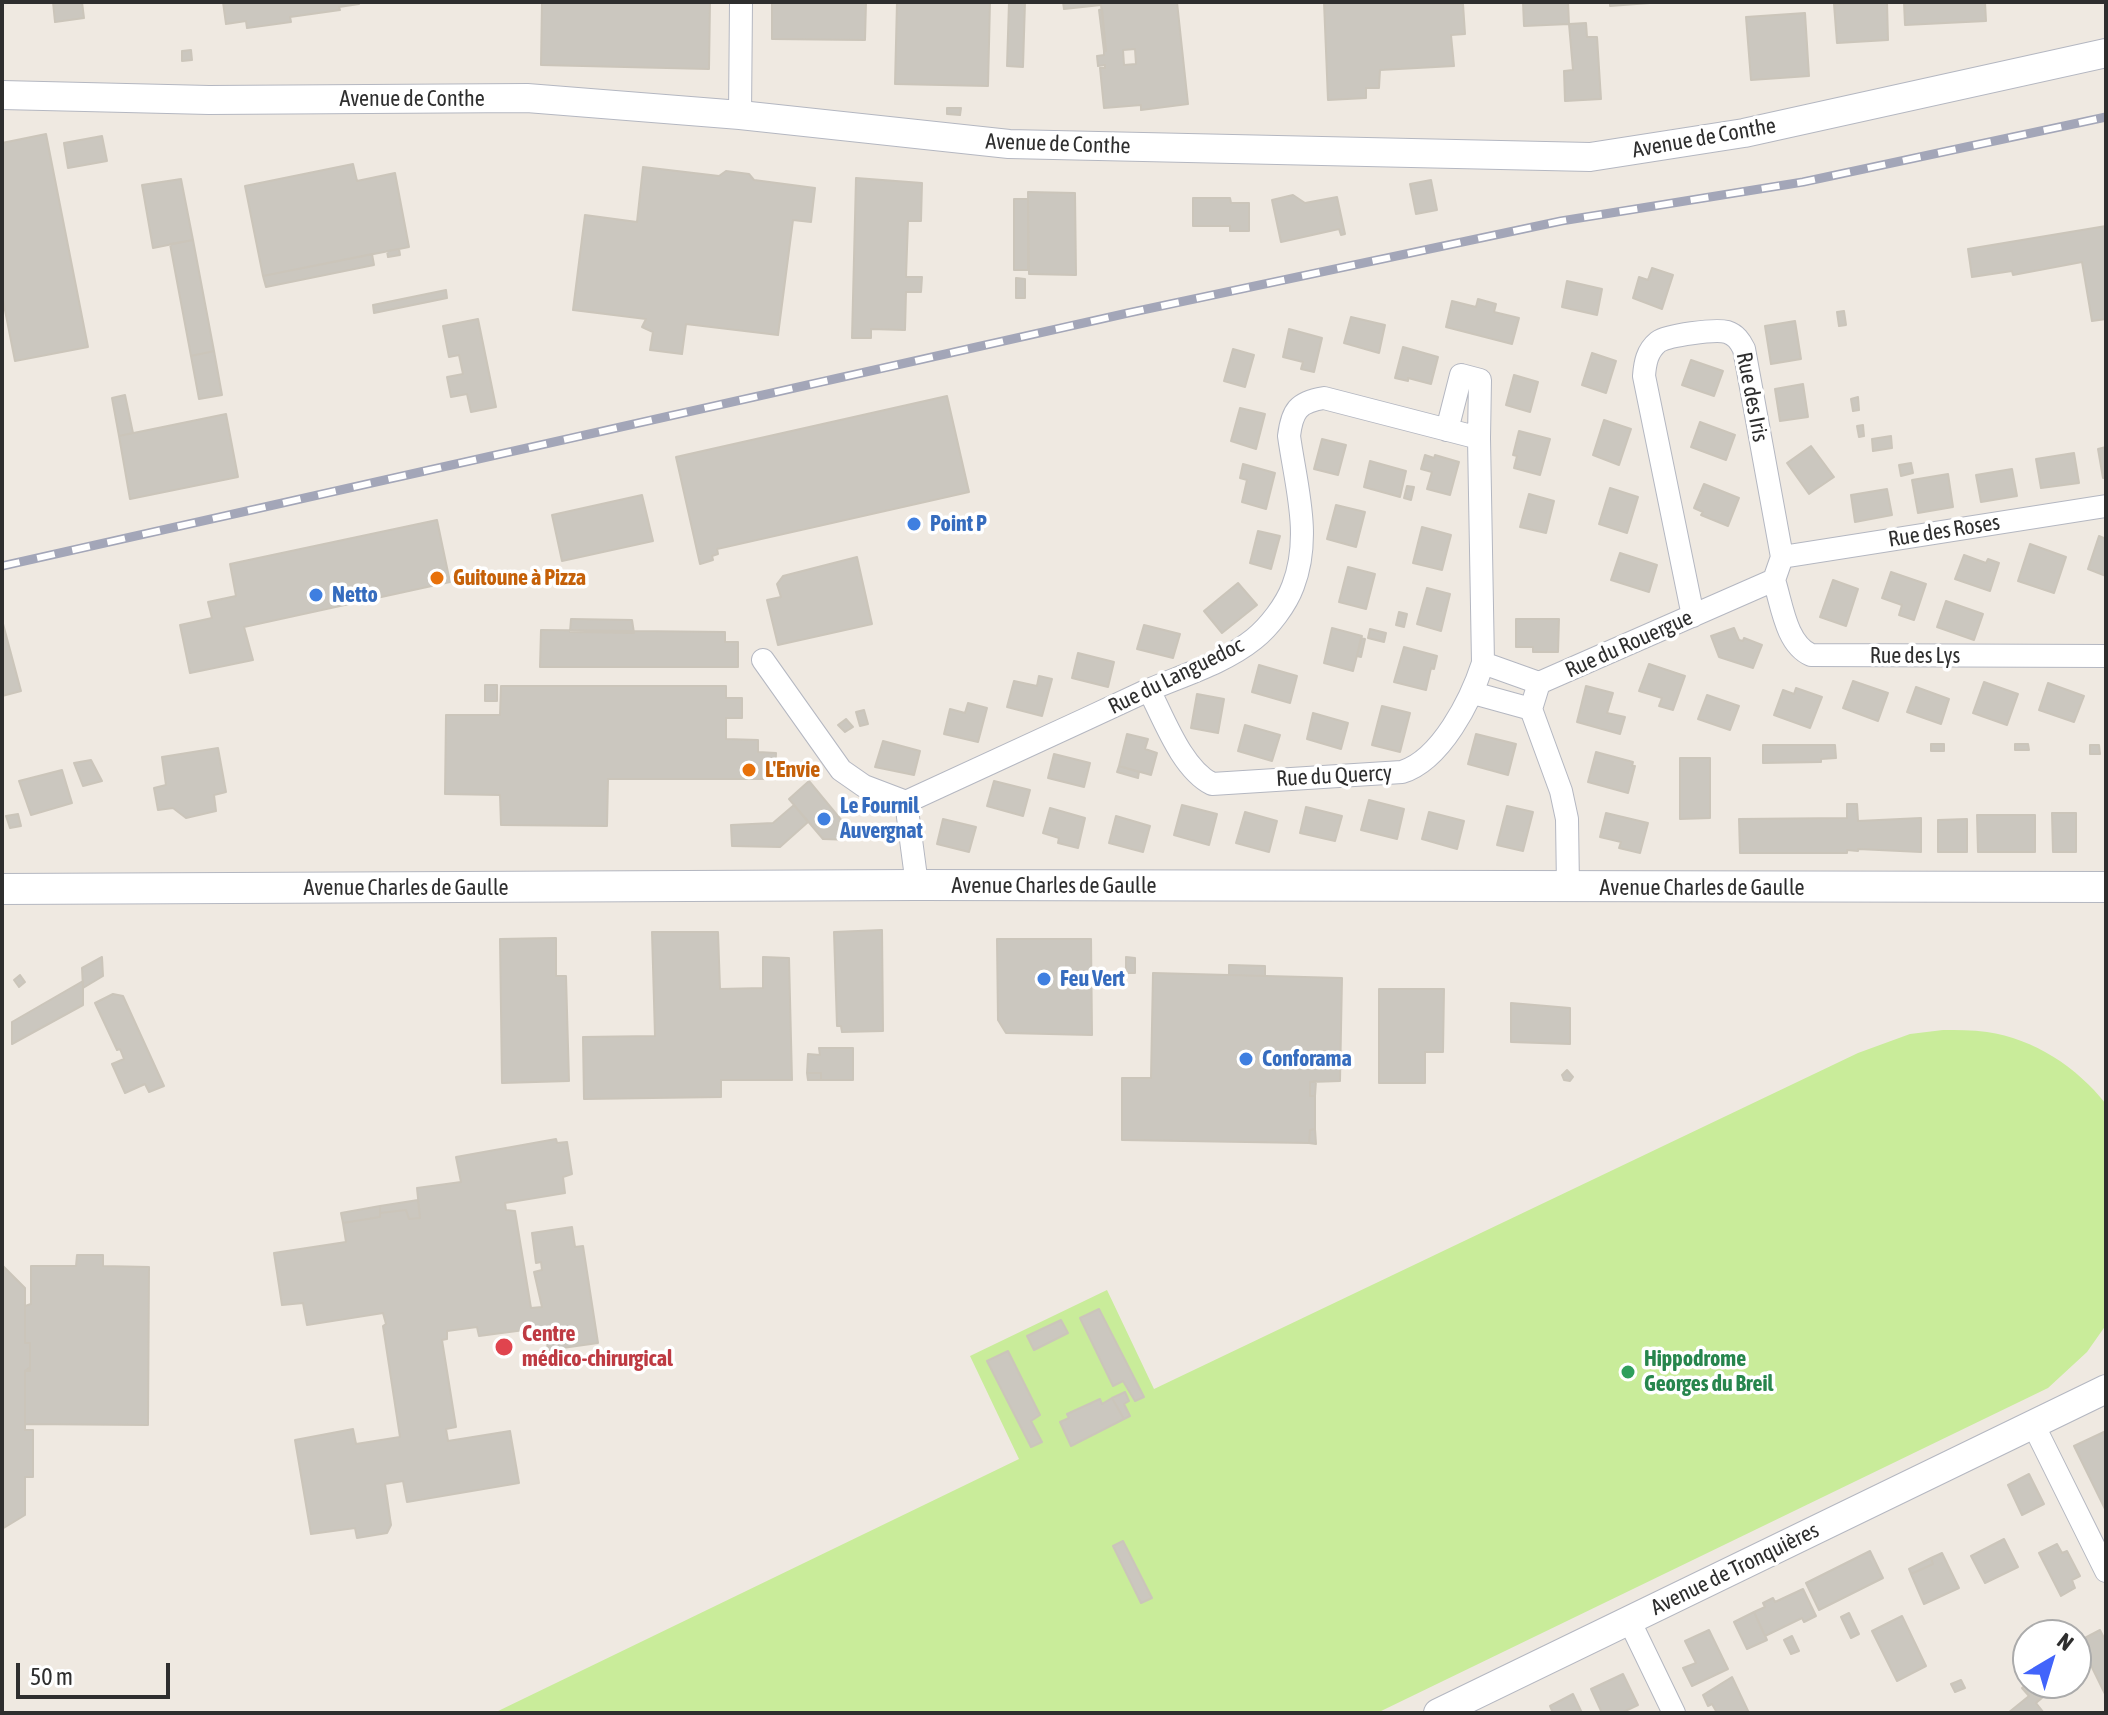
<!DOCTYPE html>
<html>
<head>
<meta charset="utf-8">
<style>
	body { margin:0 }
	#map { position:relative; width:2108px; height:1715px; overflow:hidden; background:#efe9e1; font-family:"Asap Condensed",sans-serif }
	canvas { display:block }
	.frame { position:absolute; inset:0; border:4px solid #2e2e2e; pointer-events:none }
	.north { position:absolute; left:2012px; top:1619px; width:80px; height:80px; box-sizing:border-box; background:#fff; border:2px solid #ababab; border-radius:50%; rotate:38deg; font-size:22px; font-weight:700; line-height:32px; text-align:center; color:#2e2e2e }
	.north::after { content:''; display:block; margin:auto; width:28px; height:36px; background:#4264fb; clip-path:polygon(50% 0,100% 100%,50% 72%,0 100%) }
	.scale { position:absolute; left:16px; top:1663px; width:154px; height:36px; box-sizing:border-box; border:4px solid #2e2e2e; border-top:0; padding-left:10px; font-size:24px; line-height:28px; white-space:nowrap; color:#2e2e2e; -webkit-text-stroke:6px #fff; paint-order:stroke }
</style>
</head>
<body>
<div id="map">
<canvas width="2108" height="1715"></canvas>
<div class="frame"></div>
<div class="north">N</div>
<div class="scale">50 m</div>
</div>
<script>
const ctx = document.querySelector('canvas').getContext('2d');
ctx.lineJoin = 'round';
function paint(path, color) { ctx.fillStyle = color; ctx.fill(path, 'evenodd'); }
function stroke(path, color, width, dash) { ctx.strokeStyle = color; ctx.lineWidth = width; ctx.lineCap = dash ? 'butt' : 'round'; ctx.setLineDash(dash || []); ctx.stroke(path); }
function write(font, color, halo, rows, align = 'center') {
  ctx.font = font + ' "Asap Condensed",sans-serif'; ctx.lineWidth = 7; ctx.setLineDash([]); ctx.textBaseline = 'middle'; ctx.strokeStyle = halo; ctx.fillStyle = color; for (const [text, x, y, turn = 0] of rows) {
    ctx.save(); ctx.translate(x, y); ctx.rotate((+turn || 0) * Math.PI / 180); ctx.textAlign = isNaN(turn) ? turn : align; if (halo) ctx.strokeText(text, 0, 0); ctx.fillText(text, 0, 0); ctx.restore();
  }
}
paint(new Path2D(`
	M1943 1030C1957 1030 1972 1030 1987 1032 2034 1039 2077 1067 2106 1104V1325L2087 1352 2048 1388 1377 1713H494L1019 1459 970 1356 1107 1290 1154 1389 1858 1053 1910 1034Z`), '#c9ec9a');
const building = new Path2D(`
	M53 2H82L84 18 55 22Z
	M223 2H359V4L339 7 340 10 290 17 291 22 247 28 246 21 226 24Z
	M542 2H710L709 69 541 65Z
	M772 2H866L865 40 772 39Z
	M897 2H990L988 86 895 84Z
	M1009 2H1025L1023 67 1007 66Z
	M1063 2H1177L1188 104 1141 110V105L1104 108 1100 68H1105V65L1098 66 1097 56 1104 55V51H1106L1101 5 1064 9ZM1135 49 1136 64 1124 65 1123 50Z
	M1324 2 1463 4 1465 34 1451 35 1454 66 1380 70 1379 88H1366V98L1328 100Z
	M1523 2H1568L1569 24 1524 26Z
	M1610 2H1663L1610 6Z
	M1887 2 1888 40 1837 43 1834 4Z
	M1904 2H1985L1986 21 1905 25Z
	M1102 9 1106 51H1104L1099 10Z
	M1805 13 1809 76 1751 80 1746 17Z
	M1586 23 1587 37H1597L1601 99 1565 101 1564 71 1573 70 1569 24Z
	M191 50 192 60 182 61V51Z
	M947 108H961L960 115 947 114Z
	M46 134 88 347 15 361 2 295V143Z
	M102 136 107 161 68 168 64 143Z
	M353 164 357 181 395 173 409 247 263 276 245 186Z
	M643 167 719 176 726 171 749 174 754 180 815 188 811 222 793 220 778 335 686 324 682 354 650 350 653 332 642 327 646 319 573 310 585 215 637 222Z
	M856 178 922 183 921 221H908L906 277H922L921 292H906L905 330 871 329V338H852Z
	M181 179 193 240 153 248 142 185Z
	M1431 180 1437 210 1416 214 1410 184Z
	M1028 192 1075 193 1076 275 1029 274Z
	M1293 195 1305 203 1337 197 1345 234 1341 235 1339 229 1281 242 1272 200Z
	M1193 198H1230L1231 203H1249V231H1230V226H1193Z
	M1014 199H1028V270H1014Z
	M2106 226V319L2092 321 2082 262 2013 275 2012 271 1972 277 1968 249Z
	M193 240 214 351 191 356 170 244Z
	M399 249 400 255 388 257 387 251Z
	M372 254 374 265 266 287 263 276Z
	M1652 268 1673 275 1662 309 1633 298 1639 277 1648 280Z
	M1016 278 1025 279V298H1016Z
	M1567 281 1602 289 1597 315 1562 307Z
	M446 290 447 298 374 313 373 305Z
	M1478 299 1496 304 1494 312 1519 318 1512 344 1446 327 1452 301 1476 307Z
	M1844 311 1846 325 1839 326 1837 312Z
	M1351 317 1385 325 1379 353 1344 343Z
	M478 319 496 407 471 412 467 394 451 397 447 377 463 374 459 355 449 357 443 326Z
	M1795 321 1801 359 1771 364 1765 326Z
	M1289 329 1322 338 1314 372 1301 369 1303 362 1283 357Z
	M1403 347 1438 357 1431 384 1408 378V381L1395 378Z
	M1233 349 1254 355 1245 387 1224 381Z
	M214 351 222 395 199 399 191 356Z
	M1592 353 1616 361 1606 393 1582 385Z
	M1691 360 1723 371 1714 396 1682 385Z
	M1514 375 1538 382 1530 412 1506 405Z
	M1803 384 1808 417 1780 421 1775 389Z
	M125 395 133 433 119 436 112 398Z
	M947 396 969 492 717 549 718 554 712 556 713 560 700 564 676 457Z
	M1858 397 1859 410 1853 411 1851 399Z
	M1240 408 1265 414 1256 449 1231 441Z
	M226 414 238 477 130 499 119 436Z
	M1604 420 1631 429 1619 465 1593 455Z
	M1700 422 1735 435 1726 460 1691 447Z
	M1863 425 1864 436 1859 437 1857 426Z
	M1519 431 1550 439 1540 475 1514 468 1517 456 1513 455Z
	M1891 436 1892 448 1873 451 1872 439Z
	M1322 439 1346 445 1338 475 1314 469Z
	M1811 446 1834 477 1809 494 1787 463Z
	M2106 447V477L2103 478 2098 449Z
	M2074 453 2079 483 2041 488 2036 459Z
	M1425 455 1434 458 1435 455 1459 462 1450 495 1427 489 1432 472 1421 469Z
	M1370 461 1406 471 1400 497 1364 487Z
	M1911 463 1913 473 1901 476 1899 465Z
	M1243 464 1275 473 1266 509 1242 502 1247 480 1240 478Z
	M2012 469 2017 496 1981 502 1976 475Z
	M1948 474 1953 507 1918 513 1912 480Z
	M1704 484 1739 498 1728 526 1701 515 1703 512 1694 508Z
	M1407 486 1414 487 1411 500 1404 498Z
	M1610 488 1638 497 1627 533 1599 524Z
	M1887 489 1892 515 1855 522 1851 495Z
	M1529 494 1554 501 1546 533 1520 527Z
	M642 495 653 541 562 561 552 515Z
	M1336 505 1365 512 1356 547 1327 539Z
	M437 520 450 582 244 627 253 660 190 673 180 625 212 618 208 602 236 596 230 564Z
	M1422 527 1451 535 1442 570 1413 563Z
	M1258 531 1280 536 1271 569 1250 563Z
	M2099 536 2106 539V576L2088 569Z
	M2030 544 2066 557 2054 593 2018 581Z
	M1620 553 1657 565 1649 592 1611 580Z
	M1964 555 1986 563 1988 559 1999 563 1990 591 1955 579Z
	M857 557 872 624 778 645 767 600 781 597 777 584 783 576Z
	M1348 567 1375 574 1366 609 1339 602Z
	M1891 572 1926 584 1914 620 1899 615 1902 605 1882 598Z
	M1833 580 1858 589 1846 626 1820 617Z
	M1238 583 1257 605 1222 633 1204 611Z
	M1427 588 1450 594 1441 631 1417 624Z
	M1946 601 1983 614 1974 640 1937 627Z
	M1399 612 1407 614 1404 627 1396 625Z
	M571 619 632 620 634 633 570 632Z
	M1516 619H1559L1558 652H1533V647H1516Z
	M2 620 21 691 2 696Z
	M1144 625 1180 634 1173 658 1137 649Z
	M1332 628 1362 636 1353 671 1324 663Z
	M1734 628 1739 640 1743 641 1744 638 1762 645 1753 668 1719 657 1711 636Z
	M1370 629 1386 633 1384 642 1368 638Z
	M541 630 725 632V642H738V667H540Z
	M1361 638 1365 639 1361 657 1357 656Z
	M1404 647 1437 656 1434 669 1431 668 1426 690 1394 682Z
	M1078 653 1114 662 1108 687 1072 678Z
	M1649 664 1685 676 1673 710 1659 706 1662 698 1639 691Z
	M1259 665 1297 676 1290 703 1252 692Z
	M1039 676 1052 679 1042 716 1007 707 1014 681 1037 686Z
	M1853 681 1888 693 1878 721 1843 708Z
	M1984 682 2018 694 2007 725 1973 713Z
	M2048 683 2084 696 2074 722 2039 710Z
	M485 685H497V701H485Z
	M501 686H726V698H742V718H726V739L758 740V752L776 753 775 779H608L607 826 501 825 500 795 445 794 446 715H500Z
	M1586 686 1613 693 1607 713 1625 717 1620 734 1577 722Z
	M1916 687 1949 699 1941 724 1907 712Z
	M1796 688 1822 697 1810 728 1774 715 1783 690 1794 694Z
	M1197 694 1224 699 1218 733 1191 728Z
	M1707 695 1739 706 1730 730 1698 719Z
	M968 703 987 708 978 742 944 734 950 709 965 713Z
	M1382 706 1410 713 1400 752 1372 745Z
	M864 710 868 724 860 726 856 712Z
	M1313 713 1348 723 1341 749 1307 739Z
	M846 719 853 727 845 732 838 725Z
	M1245 725 1280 735 1272 761 1238 751Z
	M1127 734 1148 739 1145 749 1157 753 1151 775 1119 766Z
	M1476 734 1516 744 1508 775 1468 764Z
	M883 741 920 751 914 775 875 767Z
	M1931 744H1944V751H1931Z
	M2015 744H2028L2029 750H2015Z
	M1763 745H1835L1836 758 1821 759V762L1763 763Z
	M2090 745H2099L2100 754H2090Z
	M218 748 226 792 214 795 216 811 186 818 173 808 158 810 154 788 166 785 162 757Z
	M1596 752 1633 762 1632 766H1635L1628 793 1588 782Z
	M1054 754 1090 763 1084 787 1048 778Z
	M1680 758H1710V818L1680 819Z
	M91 760 102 781 83 786 74 763Z
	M1119 766 1139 772 1138 778 1117 772Z
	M62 770 72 803 31 815 19 781Z
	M809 781 852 833 853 840 823 839 789 799Z
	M994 781 1030 790 1023 816 987 806Z
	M1369 800 1404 809 1397 839 1361 830Z
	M1847 804H1857L1858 821 1921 818V852L1858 849V851L1847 850V853H1740L1739 819 1847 818Z
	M794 805 808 822 780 847 732 846 731 825 773 823Z
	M1182 805 1217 814 1209 845 1174 835Z
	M1507 806 1533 812 1523 851 1497 845Z
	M1306 807 1342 816 1335 841 1300 833Z
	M1050 808 1085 818 1078 848 1058 843 1059 838 1043 833Z
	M1245 812 1277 821 1269 852 1236 843Z
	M1429 812 1464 821 1457 849 1422 839Z
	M1606 813 1648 823 1640 853 1619 848 1621 842 1600 837Z
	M2052 813H2076V852H2053Z
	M18 814 21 826 10 828 6 816Z
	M1977 815H2035V852H1978Z
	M1116 816 1150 826 1143 852 1109 843Z
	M943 819 976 827 969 852 937 844Z
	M1967 819V852H1938V820Z
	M882 930 883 1031 842 1032 841 1026H837L834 932Z
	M652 932H718L720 989 763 988V957L789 958 792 1080H721V1097L584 1099 583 1037 655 1036Z
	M556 938V976H566L569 1081 502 1083 500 939Z
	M997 939H1091L1092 1035 1006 1033 998 1020Z
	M102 957 103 976 83 988 82 968Z
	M1126 957 1135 958V973H1126Z
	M1229 965 1265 966V976L1229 975Z
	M1153 973 1342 978 1340 1081 1310 1082V1096H1315V1129L1310 1130 1309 1143 1122 1140V1078H1151Z
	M20 975 25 982 19 987 14 980Z
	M83 981V1005L12 1044V1022Z
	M1379 989H1444L1443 1052H1425V1083H1379Z
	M113 994 123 996 164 1086 149 1092 145 1084 125 1093 112 1064 124 1059 120 1049 117 1050 95 1003Z
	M1511 1003 1570 1008V1044L1511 1042Z
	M819 1048H853V1080H821V1073H807L808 1054 820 1055Z
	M1567 1070 1573 1077 1570 1081 1564 1080 1562 1075Z
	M807 1073H821V1080H808Z
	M1316 1081 1315 1096H1310V1082Z
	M1315 1129 1316 1144 1309 1143 1310 1130Z
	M556 1139 557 1143 567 1142 572 1174 563 1177 565 1193 505 1203 506 1210 515 1211 531 1308 542 1307 534 1272 542 1270 541 1262 536 1263 532 1233 572 1227 575 1247 583 1246 598 1343 548 1350 546 1336 534 1338 532 1329 479 1336 477 1327 447 1331V1339L442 1340 456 1427 446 1429 448 1441 510 1431 519 1483 407 1502 403 1481 385 1484 391 1525 387 1533 357 1538 355 1528 311 1534 295 1440 353 1429 356 1444 400 1437 383 1326 386 1324 383 1313 307 1325 303 1303 282 1305 274 1253 346 1242 343 1223 380 1217V1213L406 1210 409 1219 420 1218 417 1188 461 1182 456 1157Z
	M418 1200 420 1218 409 1219 406 1210 380 1213V1206Z
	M380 1206V1217L343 1223 341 1213Z
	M77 1255H103V1266L149 1267 148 1425 25 1424V1371L30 1367V1343H25V1306L31 1304V1266H76Z
	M2 1265 25 1288V1343H30V1371H25V1430H33V1477H25V1515L2 1529Z
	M1099 1309 1144 1397 1135 1401 1123 1381 1113 1386 1080 1318Z
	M1061 1320 1068 1333 1034 1350 1027 1336Z
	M1008 1351 1040 1415 1031 1421 1042 1442 1031 1447 987 1361Z
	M1125 1392 1129 1401 1124 1404 1130 1416 1124 1419 1112 1398Z
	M1112 1398 1124 1419 1071 1446 1060 1422 1069 1418 1067 1414 1100 1399 1102 1404Z
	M2106 1431V1511L2074 1446Z
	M2029 1474 2044 1504 2022 1515 2008 1485Z
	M2004 1539 2018 1567 1985 1583 1971 1556Z
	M1123 1541 1152 1598 1141 1603 1113 1546Z
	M2057 1544 2062 1553 2067 1551 2080 1576 2072 1580 2075 1588 2061 1596 2039 1553Z
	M1870 1551 1883 1578 1819 1610 1806 1583Z
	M1942 1553 1959 1588 1924 1604 1911 1574 1933 1564 1931 1558Z
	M1931 1558 1933 1564 1911 1574 1909 1569Z
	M1803 1589 1816 1616 1804 1622 1802 1618 1765 1636 1754 1612 1765 1607 1763 1603 1773 1598 1775 1602Z
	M1754 1612 1767 1640 1747 1649 1734 1622Z
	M1849 1613 1859 1634 1851 1638 1841 1617Z
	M1902 1616 1926 1666 1897 1681 1872 1631Z
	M1709 1630 1728 1669 1692 1686 1683 1668 1696 1663 1685 1641Z
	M2100 1630 2106 1642V1696L2079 1641Z
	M1792 1636 1799 1651 1791 1654 1784 1640Z
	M1623 1674 1638 1705 1621 1713H1602L1591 1689Z
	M1732 1677 1749 1713H1713L1716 1711 1712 1704 1708 1706 1703 1695Z
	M1961 1680 1965 1688 1955 1692 1951 1684Z
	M2028 1683H2032L2043 1697 2036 1703 2044 1713H2008L2029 1696 2022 1688Z
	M1573 1694 1582 1713H1553L1550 1706Z`);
paint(building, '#cbc7bf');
stroke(building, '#cbc5ba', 2);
const minor = new Path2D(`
	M740 115 741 2
	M1447 430 1461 375 1480 380 1479 438
	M1782 557 2106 506
	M1774 580C1782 605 1786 644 1811 655L2106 656
	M1693 616 1644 376C1645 363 1647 351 1658 342 1668 335 1715 329 1727 332 1736 335 1740 341 1744 349L1782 557 1774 580
	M763 660 841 770 864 786 906 802
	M1483 663 1539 683 1774 580
	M1539 683 1531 709 1561 791 1567 819 1568 887
	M1473 693 1531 709
	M917 885 906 802C986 765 1065 729 1144 692 1180 676 1223 664 1254 639 1269 627 1286 605 1293 586 1312 537 1296 486 1289 436 1292 411 1298 402 1324 398L1479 438 1483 663C1471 700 1441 760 1402 772L1212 784C1182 769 1164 719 1149 690
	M2033 1424 2106 1571
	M1629 1620 1674 1713`);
const tertiary = new Path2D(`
	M2 95 209 100 527 98 740 115 1009 144 1590 157 1744 133 2106 53
	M1438 1713 2106 1389`);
const secondary = new Path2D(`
	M2 889 917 885 2106 887`);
stroke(minor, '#b4b7c1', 24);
stroke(tertiary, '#b4b7c1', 30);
stroke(secondary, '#b4b7c1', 32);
stroke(minor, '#fff', 22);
stroke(tertiary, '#fff', 28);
stroke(secondary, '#fff', 30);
const rail = new Path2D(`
	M2 566 1128 313 1561 221 1803 182 2106 117`);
stroke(rail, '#a3a6b8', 9);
stroke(rail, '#fff', 6, [18]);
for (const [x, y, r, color] of [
	[914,524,8,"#3f7fe0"],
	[437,578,8,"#e8710a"],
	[316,595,8,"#3f7fe0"],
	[749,770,8,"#e8710a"],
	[824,819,8,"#3f7fe0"],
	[1044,979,8,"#3f7fe0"],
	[1246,1059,8,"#3f7fe0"],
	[504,1347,10,"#e0444e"],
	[1628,1372,8,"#2e9e5b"]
]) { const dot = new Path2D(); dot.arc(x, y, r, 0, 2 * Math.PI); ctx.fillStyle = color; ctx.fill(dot); stroke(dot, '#fff', 3); }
write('22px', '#2e2e2e', '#fff', [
	["Avenue de Conthe",412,99],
	["Avenue de Conthe",1704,138,-10],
	["Avenue de Conthe",1058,144,2],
	["Rue des Iris",1752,397,79],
	["Rue des Roses",1944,531,-9],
	["Rue du Rouergue",1629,644,-24],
	["Rue des Lys",1915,656],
	["Rue du Languedoc",1176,676,-26],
	["Rue du Quercy",1334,776,-3],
	["Avenue Charles de Gaulle",1054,886],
	["Avenue Charles de Gaulle",406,888],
	["Avenue Charles de Gaulle",1702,888],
	["Avenue de Tronquières",1735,1569,-26]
]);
write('bold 22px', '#366cbe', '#fff', [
	["Point P",930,524],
	["Netto",332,595],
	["Le Fournil",840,806],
	["Auvergnat",840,831],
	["Feu Vert",1060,979],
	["Conforama",1262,1059]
], 'left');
write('bold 22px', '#c56008', '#fff', [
	["Guitoune à Pizza",453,578],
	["L'Envie",765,770]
], 'left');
write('bold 22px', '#be3a42', '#fff', [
	["Centre",522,1334],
	["médico-chirurgical",522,1359]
], 'left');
write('bold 22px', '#27864d', '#fff', [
	["Hippodrome",1644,1359],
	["Georges du Breil",1644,1384]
], 'left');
</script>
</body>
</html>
